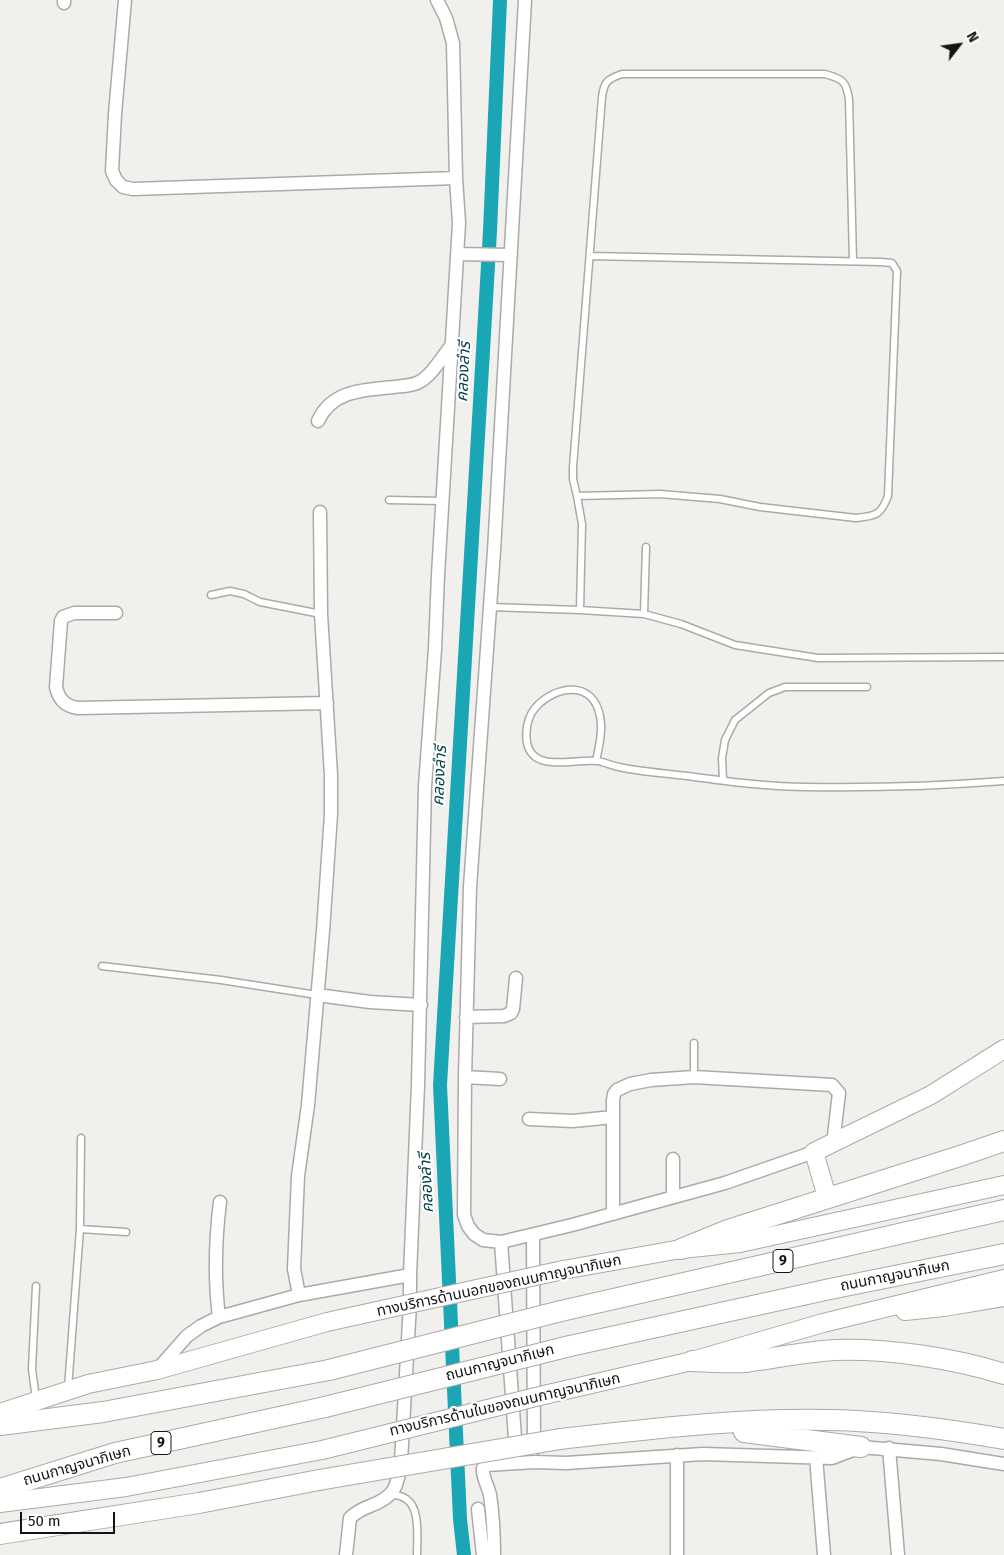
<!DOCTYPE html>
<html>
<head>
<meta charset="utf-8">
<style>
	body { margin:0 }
	#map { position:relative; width:1004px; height:1555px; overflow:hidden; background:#f1f0ed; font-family:"Fira Sans",sans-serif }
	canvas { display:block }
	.north { position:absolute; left:934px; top:20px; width:50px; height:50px; -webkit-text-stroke:4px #fff; paint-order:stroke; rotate:60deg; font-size:14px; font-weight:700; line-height:20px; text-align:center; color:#141413 }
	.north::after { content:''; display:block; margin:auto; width:18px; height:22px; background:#141413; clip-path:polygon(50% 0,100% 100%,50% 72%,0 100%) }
	.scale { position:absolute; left:20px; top:1512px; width:95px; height:22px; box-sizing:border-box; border:2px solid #141413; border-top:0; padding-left:6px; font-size:15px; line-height:18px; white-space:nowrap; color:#141413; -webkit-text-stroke:4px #fff; paint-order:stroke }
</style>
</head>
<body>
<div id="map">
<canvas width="1004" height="1555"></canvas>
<div class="north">N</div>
<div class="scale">50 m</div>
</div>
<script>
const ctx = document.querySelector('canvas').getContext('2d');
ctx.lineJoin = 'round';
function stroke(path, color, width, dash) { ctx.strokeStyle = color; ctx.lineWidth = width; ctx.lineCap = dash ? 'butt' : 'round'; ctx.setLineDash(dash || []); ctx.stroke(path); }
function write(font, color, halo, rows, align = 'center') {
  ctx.font = font + ' "Fira Sans","Noto Sans Thai",sans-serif'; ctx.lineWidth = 4.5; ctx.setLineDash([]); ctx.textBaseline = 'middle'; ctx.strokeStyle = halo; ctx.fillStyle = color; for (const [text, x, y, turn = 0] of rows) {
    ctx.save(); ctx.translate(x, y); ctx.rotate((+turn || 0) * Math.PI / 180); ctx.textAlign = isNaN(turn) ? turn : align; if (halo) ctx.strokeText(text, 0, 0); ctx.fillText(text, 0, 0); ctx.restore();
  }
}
stroke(new Path2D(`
	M464 1555 460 1519 440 1085 490 231 500 0`), '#1aa6b4', 14);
const service = new Path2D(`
	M577 496 573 479V467L602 97C604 82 607 79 622 74H825C843 79 846 81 849 99L853 261
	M389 500 442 501
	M211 595 230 591 244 594 260 602 321 614
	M489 607 580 610 644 614 681 624 735 645 818 658 1004 657
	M580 610 582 524 577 496 660 494 720 499 760 507 856 518C876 516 881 515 888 496L897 271 892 263 881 262 590 256
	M644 614 646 547
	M596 761C599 747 603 730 600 716 593 680 556 685 536 707 525 719 521 748 537 758 552 767 580 759 597 761 605 762 612 766 619 767 641 772 664 773 687 776 726 781 767 787 807 787 873 788 939 786 1004 781
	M723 780 722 758 725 740 735 720 769 693 785 687H867
	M102 966 221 980 317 995
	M694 1043V1077
	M80 1229 126 1232
	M36 1286 32 1369 36 1399
	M68 1388 80 1229 81 1138
	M391 1495C423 1494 417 1533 417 1555`);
const minor = new Path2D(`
	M125 0 115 114 112 171 116 180 123 187 133 189 456 178 459 223 438 575 435 649 425 786 418 1085 410 1275
	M437 0 446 18 453 43 456 178
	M525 0 494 551 470 887 465 1077 464 1215 468 1226 474 1234 483 1240 501 1242 572 1225 725 1183 814 1152
	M64 3V0
	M457 254 511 255
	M318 421C332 390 364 390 394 387 402 386 410 386 417 383 431 377 442 357 451 346
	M116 613H74L63 617 61 621 56 687C59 700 65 706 78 708L327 703
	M317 995 370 1002 421 1005
	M466 1017 504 1016 511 1013 513 1009 516 978
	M465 1077 500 1079
	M529 1119 573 1121 613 1117
	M673 1159V1197
	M613 1214V1100L614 1094 617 1090 630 1084 651 1080 694 1077 832 1085 839 1093 833 1144
	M533 1235 534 1449
	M501 1242 516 1452
	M299 1295 294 1269 298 1176 308 1105 323 931 331 814V775L321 614 320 512
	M219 1317C214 1277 215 1242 220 1202
	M157 1370 187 1336 201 1326 219 1317 299 1295 410 1275V1304L401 1461C397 1487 396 1496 370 1506 362 1509 356 1512 350 1518L346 1555
	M889 1448 898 1555
	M816 1457 824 1555
	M478 1509 483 1555
	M494 1555C494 1535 493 1515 490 1495 488 1486 482 1477 483 1468L487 1465 534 1462 566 1463 703 1454 832 1458 861 1447 941 1454 1004 1464
	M677 1555V1455`);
const secondary = new Path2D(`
	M827 1197 814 1152 931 1095 1004 1049
	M563 1270 681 1249 740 1243 1004 1185
	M905 1311 944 1307 1004 1297
	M548 1394 692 1361 823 1323 1004 1279
	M0 1413 88 1384 157 1370 327 1322
	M0 1503 126 1487 322 1450`);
const primary = new Path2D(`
	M744 1432 861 1447
	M560 1439C650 1429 739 1418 830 1420 888 1421 947 1429 1004 1439
	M0 1534 199 1503 319 1480`);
const trunk = new Path2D(`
	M681 1249 728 1230 963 1155 1004 1141
	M561 1311 1004 1210
	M570 1346 830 1289 1004 1254
	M692 1361C710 1362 729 1363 746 1362 775 1358 804 1352 834 1350 886 1348 953 1358 1004 1374
	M0 1425 103 1412 329 1370
	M0 1489 115 1453 325 1407`);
stroke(service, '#acaaa8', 9);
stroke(minor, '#acaaa8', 15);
stroke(secondary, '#acaaa8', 20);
stroke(primary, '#acaaa8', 22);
stroke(trunk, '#acaaa8', 22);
stroke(service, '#fff', 6);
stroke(minor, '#fff', 12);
stroke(secondary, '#fff', 18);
stroke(primary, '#fff', 20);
stroke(trunk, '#fff', 20);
const secondaryBridge = new Path2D(`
	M327 1322 563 1270
	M322 1450 548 1394`);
const primaryBridge = new Path2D(`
	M319 1480 560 1439`);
const trunkBridge = new Path2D(`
	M329 1370 561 1311
	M325 1407 570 1346`);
stroke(secondaryBridge, '#acaaa8', 20, []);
stroke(primaryBridge, '#acaaa8', 22, []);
stroke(trunkBridge, '#acaaa8', 22, []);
stroke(secondaryBridge, '#fff', 18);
stroke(primaryBridge, '#fff', 20);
stroke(trunkBridge, '#fff', 20);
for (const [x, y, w] of [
	[783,1261,20],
	[161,1443,20]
]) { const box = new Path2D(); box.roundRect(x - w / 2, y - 11.5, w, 23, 4); ctx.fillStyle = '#fff'; ctx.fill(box); stroke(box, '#141413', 1); }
write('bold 14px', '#141413', null, [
	["9",783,1261],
	["9",161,1443]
]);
write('15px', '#141413', '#fff', [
	["ถนนกาญจนาภิเษก",895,1276,-11],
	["ทางบริการด้านนอกของถนนกาญจนาภิเษก",499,1286,-12],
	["ถนนกาญจนาภิเษก",500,1363,-14],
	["ทางบริการด้านในของถนนกาญจนาภิเษก",505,1405,-13],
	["ถนนกาญจนาภิเษก",77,1466,-16]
]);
write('italic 16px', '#084248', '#fff', [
	["คลองลำรี",464,372,-87],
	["คลองลำรี",440,776,-87],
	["คลองลำรี",427,1183,-93]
]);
</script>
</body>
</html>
